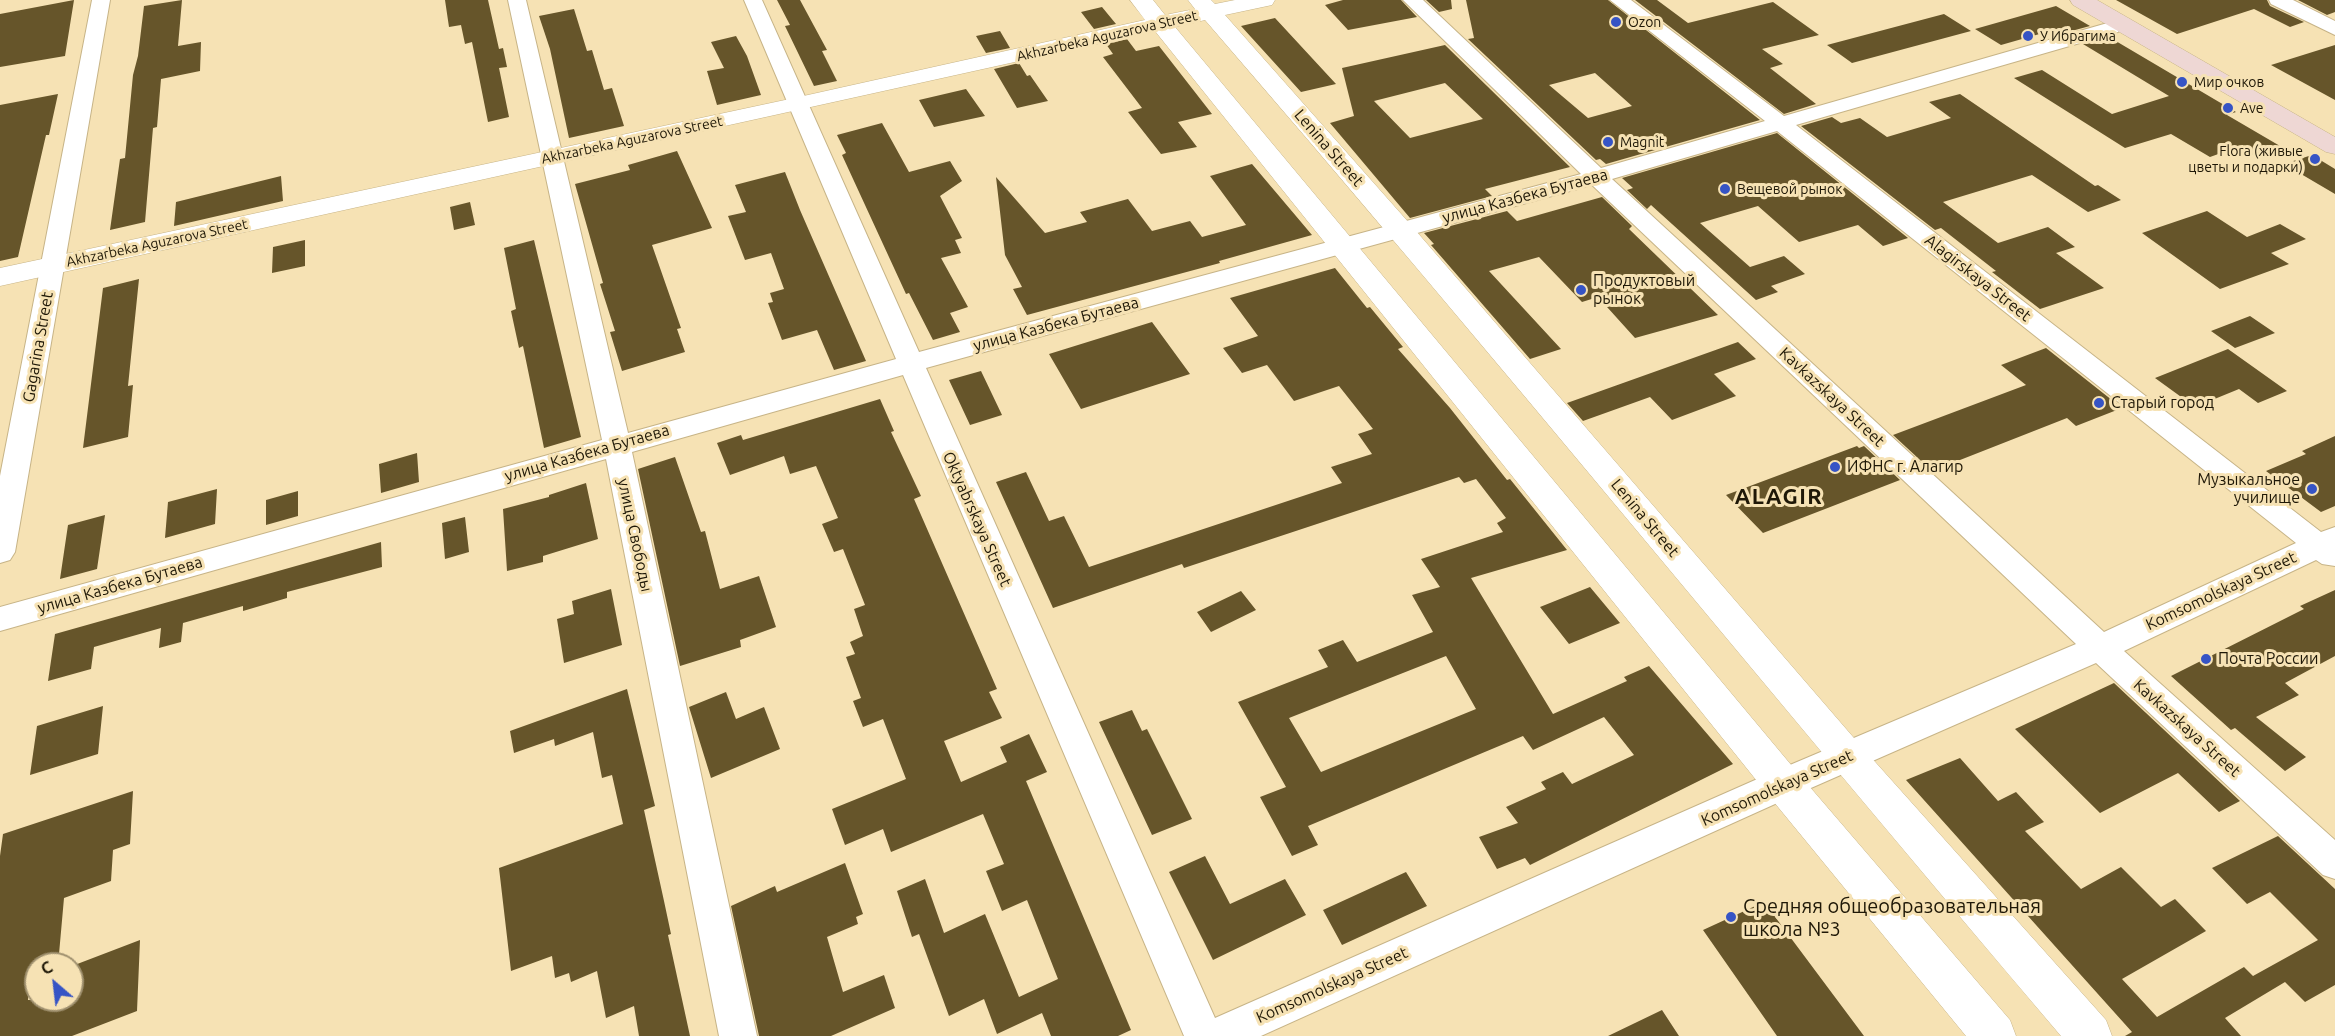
<!DOCTYPE html>
<html>
<head>
<meta charset="utf-8">
<style>
	body { margin:0 }
	#map { position:relative; width:2335px; height:1036px; overflow:hidden; background:#f6e2b4; font-family:Ubuntu,sans-serif }
	canvas { display:block }
	.north { position:absolute; left:24px; top:952px; width:60px; height:60px; box-sizing:border-box; background:#f6e2b4; border:2px solid #a0916f; border-radius:50%; rotate:332deg; font-size:16px; font-weight:700; line-height:24px; text-align:center; color:#1f1807 }
	.north::after { content:''; display:block; margin:auto; width:21px; height:27px; background:#3654c5; clip-path:polygon(50% 0,100% 100%,50% 72%,0 100%) }
</style>
</head>
<body>
<div id="map">
<canvas width="2335" height="1036"></canvas>
<div class="north">С</div>
</div>
<script>
const ctx = document.querySelector('canvas').getContext('2d');
ctx.lineJoin = 'round';
function paint(path, color) { ctx.fillStyle = color; ctx.fill(path, 'evenodd'); }
function stroke(path, color, width, dash) { ctx.strokeStyle = color; ctx.lineWidth = width; ctx.lineCap = dash ? 'butt' : 'round'; ctx.setLineDash(dash || []); ctx.stroke(path); }
function write(font, color, halo, rows, align = 'center') {
  ctx.font = font + ' Ubuntu,sans-serif'; ctx.lineWidth = 6; ctx.setLineDash([]); ctx.textBaseline = 'middle'; ctx.strokeStyle = halo; ctx.fillStyle = color; for (const [text, x, y, turn = 0] of rows) {
    ctx.save(); ctx.translate(x, y); ctx.rotate((+turn || 0) * Math.PI / 180); ctx.textAlign = isNaN(turn) ? turn : align; if (halo) ctx.strokeText(text, 0, 0); ctx.fillText(text, 0, 0); ctx.restore();
  }
}
paint(new Path2D(`
	M74 0 65 56 0 67V14Z
	M182 0 178 46 201 42 200 71 161 79 157 127 153 128 145 222 110 230 120 159 125 158 133 75 138 56 144 6Z
	M445 0H488L499 49 503 48 507 67 499 68 509 117 488 122 472 42 465 44 461 25 449 27Z
	M777 0H800L827 50 822 51 837 81 814 86 785 26 790 25Z
	M1343 0H1401L1417 17 1348 30 1325 5Z
	M1426 0H1451L1452 9 1439 12Z
	M1466 0H1608L1760 120 1606 164 1600 159 1596 160 1468 39 1474 38ZM1595 73 1632 106 1588 118 1549 85Z
	M1635 0H1657L1688 23 1773 2 1819 35 1762 49 1783 64 1770 68 1816 104 1784 114Z
	M2116 0H2267L2270 6 2304 22 2290 27 2254 9 2177 34Z
	M2298 0H2335V12L2327 15Z
	M2056 6 2090 26 2064 33 2057 29 2001 45 1975 29Z
	M1102 7 1116 24 1094 29 1081 12Z
	M574 9 587 51 592 50 604 90 612 88 624 126 569 138 550 49 539 16Z
	M1944 14 1971 31 1852 63 1827 45Z
	M1275 18 1336 84 1301 92 1241 26Z
	M1000 31 1010 48 986 53 976 36Z
	M736 36 747 56 761 95 717 105 707 71 724 68 711 42Z
	M2109 37 2236 112 2227 115 2280 146 2248 156 2235 148 2210 157 2171 134 2125 148 2014 78 2042 70 2112 114 2169 96 2083 44Z
	M1127 39 1136 51 1159 46 1212 114 1178 122 1197 147 1161 154 1128 112 1142 108 1103 57 1113 54 1106 44Z
	M1445 45 1570 167 1485 189 1492 196 1410 218 1330 123 1354 116 1342 68ZM1445 83 1483 119 1410 138 1374 101Z
	M2335 45V100L2271 65Z
	M1019 63 1027 76 1030 75 1048 101 1017 108 994 69Z
	M966 89 985 116 934 127 919 100Z
	M58 94 49 135H46L18 257 0 261V105Z
	M1960 94 2095 186 2098 185 2121 200 2088 212 2032 175 1943 202 1998 243 2048 227 2075 247 2056 253 2104 288 2040 309 1992 272 1996 271 1941 228 1935 230 1801 126 1832 117 1841 123 1860 118 1887 137 1951 118 1929 102Z
	M882 123 909 172 950 161 962 181 940 196 962 238 955 240 961 253 941 258 968 307 950 313 960 332 933 340 909 293 906 294 842 155 846 153 837 135Z
	M1777 133 1908 238 1883 246 1858 225 1799 242 1758 206 1700 223 1750 267 1784 256 1805 274 1771 286 1778 292 1756 300 1651 205 1647 209 1627 190 1633 188 1622 178Z
	M677 151 712 228 652 245 681 328 677 329 685 352 622 371 610 332 615 331 600 284 603 283 575 184 630 170 628 165Z
	M2312 155 2335 169V194L2284 164Z
	M1252 164 1312 235 1219 261 1220 263 1027 315 1013 289 1022 287 1005 255 996 177 1045 233 1087 222 1080 212 1128 199 1152 231 1190 221 1202 237 1246 225 1210 176Z
	M785 172 800 210 866 361 834 370 817 330 782 340 768 303 773 302 770 293 784 289 771 253 745 260 728 216 746 212 735 185Z
	M281 176 283 201 174 226 176 202Z
	M1602 197 1632 226 1629 229 1718 315 1635 338 1598 297 1582 302 1539 257 1489 271 1561 349 1530 359 1431 245 1434 244 1424 233 1507 211 1517 221Z
	M470 202 475 225 454 230 450 207Z
	M2207 211 2247 237 2280 224 2306 239 2271 253 2289 264 2220 289 2142 233Z
	M305 240V266L272 273 273 247Z
	M534 240 581 437 544 448 523 346 519 348 511 311 516 309 504 248Z
	M1335 268 1367 308 1370 307 1403 347 1398 349 1450 408 1507 480 1510 479 1567 550 1471 578 1553 714 1627 681 1624 677 1649 666 1733 764 1530 865 1525 858 1497 869 1479 837 1518 823 1506 807 1546 789 1541 782 1563 772 1572 784 1634 755 1604 717 1533 750 1523 736 1308 826 1318 845 1292 856 1260 797 1286 787 1238 702 1328 667 1318 650 1343 640 1357 662 1433 632 1412 595 1440 587 1421 559 1503 532 1497 523 1506 518 1476 479 1464 483 1459 477 1184 568 1182 564 1053 608 996 482 1026 472 1049 521 1064 516 1089 567 1342 483 1331 467 1372 454 1358 434 1373 429 1339 386 1294 401 1267 365 1242 373 1223 348 1258 336 1230 298ZM1446 656 1476 709 1321 772 1289 718Z
	M139 279 128 386 133 385 128 437 83 448 103 288Z
	M2250 316 2275 333 2235 348 2211 331Z
	M1152 322 1190 374 1081 409 1049 354Z
	M1738 342 1756 359 1714 374 1736 396 1672 420 1650 397 1583 421 1567 403Z
	M2046 348 2122 408 2076 426 2067 418 1932 471 1893 435 2026 385 2001 365Z
	M2228 349 2287 391 2258 403 2239 389 2195 407 2155 378Z
	M981 371 1002 415 970 425 949 380Z
	M880 399 894 431 891 432 921 496 914 499 997 689 989 692 1002 718 944 741 961 782 1007 762 1000 747 1029 734 1047 772 1026 781 1131 1030 1118 1036H1051L1042 1013 997 1034 984 999 949 1016 919 934 912 937 897 891 925 879 944 933 985 914 1019 997 1058 979 1027 900 1002 911 986 871 1004 864 983 814 891 852 883 829 845 845 832 809 906 779 883 719 863 727 853 701 861 698 846 657 855 654 850 642 863 636 854 609 865 605 843 549 834 552 822 524 838 518 816 466 790 474 784 456 730 475 717 443 741 435 743 440Z
	M2335 436V506L2321 512 2266 471 2306 454 2302 451Z
	M1857 446 1859 448 1864 446 1900 480 1763 533 1726 495Z
	M417 453 419 482 381 493 379 464Z
	M675 457 701 532 705 531 720 589 759 576 776 627 740 640 741 647 680 666 638 469Z
	M586 483 598 539 543 556V562L507 571 503 509 549 497V495Z
	M217 489 215 524 165 538 168 502Z
	M298 491V516L266 525V500Z
	M105 515 97 569 60 579 68 525Z
	M465 517 469 552 445 559 442 523Z
	M381 542 382 567 287 592V598L243 611V606L183 623 181 642 159 648 161 628 94 647 91 669 48 681 55 634Z
	M1590 587 1620 623 1569 644 1540 607Z
	M611 589 622 645 564 663 557 619 574 614 572 601Z
	M2335 590V656L2285 683 2299 695 2256 717 2306 757 2285 771 2235 728 2231 730 2171 676 2304 609 2300 606Z
	M1241 591 1256 610 1211 632 1197 612Z
	M2114 683 2240 801 2219 812 2178 773 2100 813 2015 729Z
	M627 689 655 806 644 810 664 901 671 934 668 935 690 1036H639L634 1006 606 1018 597 971 571 982 569 973 555 978 552 956 511 971 499 868 623 824 612 775 602 778 593 732 555 746 554 739 514 753 510 731Z
	M726 692 736 719 764 707 780 749 711 778 689 707Z
	M103 706 98 754 30 775 37 726Z
	M1132 710 1142 731 1147 729 1192 819 1152 835 1099 722Z
	M1960 758 1998 801 2016 792 2044 822 2025 831 2081 889 2121 867 2161 907 2175 899 2206 931 2122 979 2157 1017 2244 967 2253 976 2318 940 2270 892 2247 904 2212 868 2278 836 2335 889V985L2305 1002 2285 982 2225 1018 2241 1036H2125L2132 1032 1906 780Z
	M133 791 130 844 113 850 111 881 64 898 59 954 31 965 28 1000H72V966L140 940 137 1011 72 1036H0V856L3 834Z
	M1205 856 1230 904 1285 879 1306 915 1213 960 1169 872Z
	M845 863 863 914 856 917 858 924 827 937 843 992 884 975 895 1008 831 1036H759L731 906 775 886 777 892Z
	M1406 872 1427 906 1342 945 1323 910Z
	M1764 902 1864 1036H1777L1703 930Z
	M1662 1010 1679 1036H1608Z`), '#66552a');
const minor = new Path2D(`
	M92 0H110L15 552 10 560 0 563V476Z
	M508 0H526L628 433 896 359 744 0H762L919 352 1581 174 1403 0H1423L1601 168 1765 121 1610 0H1631L1784 116 2104 24H2118L2121 28 2118 32 1796 125 2321 532 2335 527V566L2322 564 2316 560 2124 651 2335 840V879L2323 875 2096 663 1795 795 1261 1036H1184L903 375 632 452 757 1036H719L606 459 0 631V607L602 440ZM1777 131 2296 543 2104 632 1612 179ZM1592 185 2076 644 1771 773 1215 1018 926 368Z
	M2269 0H2293L2335 21V35L2271 4Z`);
const tertiary = new Path2D(`
	M1130 0H1153L1165 15 1195 9 1188 0H1211L1215 4 1235 0H1275L1272 5 1225 15 1410 224 1860 745 2106 1020 2112 1036H2061C1774 699 1495 355 1205 20L1175 27 1797 772 2010 1020 2016 1036H1966L1769 796 1155 31 0 286V268L799 97 1145 20Z`);
const secondary = new Path2D(`
	M2070 0H2097L2335 137V154L2326 152 2073 5Z`);
stroke(minor, '#c7b487', 2);
stroke(tertiary, '#c7b487', 1);
stroke(secondary, '#c7b487', 1);
paint(minor, '#fff');
paint(tertiary, '#fff');
paint(secondary, '#eed7d4');
for (const [x, y, r, color] of [
	[1616,22,6,"#3654c5"],
	[2028,36,6,"#3654c5"],
	[2182,82,6,"#3654c5"],
	[2228,108,6,"#3654c5"],
	[1608,142,6,"#3654c5"],
	[2315,159,6,"#3654c5"],
	[1725,189,6,"#3654c5"],
	[1581,290,6,"#3654c5"],
	[2099,403,6,"#3654c5"],
	[1835,467,6,"#3654c5"],
	[2312,489,6,"#3654c5"],
	[2206,659,6,"#3654c5"],
	[1731,917,6,"#3654c5"]
]) { const dot = new Path2D(); dot.arc(x, y, r, 0, 2 * Math.PI); ctx.fillStyle = color; ctx.fill(dot); stroke(dot, '#f6e2b4', 2); }
write('14px', '#1f1807', '#f6e2b4', [
	["Ozon",1628,22],
	["У Ибрагима",2040,36],
	["Мир очков",2194,82],
	["Ave",2240,108],
	["Magnit",1620,142],
	["Flora (живые",2303,151,"right"],
	["цветы и подарки)",2303,167,"right"],
	["Вещевой рынок",1737,189]
], 'left');
write('14px', '#1f1807', '#f6e2b4', [
	["Akhzarbeka Aguzarova Street",1107,36,-13],
	["Akhzarbeka Aguzarova Street",632,140,-12],
	["Akhzarbeka Aguzarova Street",157,243,-12]
]);
write('16px', '#1f1807', '#f6e2b4', [
	["Lenina Street",1329,148,49],
	["улица Казбека Бутаева",1525,196,-15],
	["Alagirskaya Street",1978,278,38],
	["улица Казбека Бутаева",1056,324,-15],
	["Gagarina Street",38,347,-80],
	["Kavkazskaya Street",1832,397,43],
	["улица Казбека Бутаева",587,453,-16],
	["Lenina Street",1645,518,50],
	["Oktyabrskaya Street",977,519,66],
	["улица Свободы",635,535,78],
	["улица Казбека Бутаева",120,585,-16],
	["Komsomolskaya Street",2221,591,-25],
	["Kavkazskaya Street",2187,728,42],
	["Komsomolskaya Street",1777,788,-24],
	["Komsomolskaya Street",1332,985,-24]
]);
write('16px', '#1f1807', '#f6e2b4', [
	["Продуктовый",1593,281],
	["рынок",1593,299],
	["Старый город",2111,403],
	["ИФНС г. Алагир",1847,467],
	["Музыкальное",2300,480,"right"],
	["училище",2300,498,"right"],
	["Почта России",2218,659]
], 'left');
write('20px', '#1f1807', '#f6e2b4', [
	["Средняя общеобразовательная",1743,906],
	["школа №3",1743,929]
], 'left');
ctx.letterSpacing = '1.5px';
write('bold 22px', '#1f1807', '#f6e2b4', [
	["ALAGIR",1779,497]
]);
ctx.letterSpacing = '0px';
</script>
</body>
</html>
